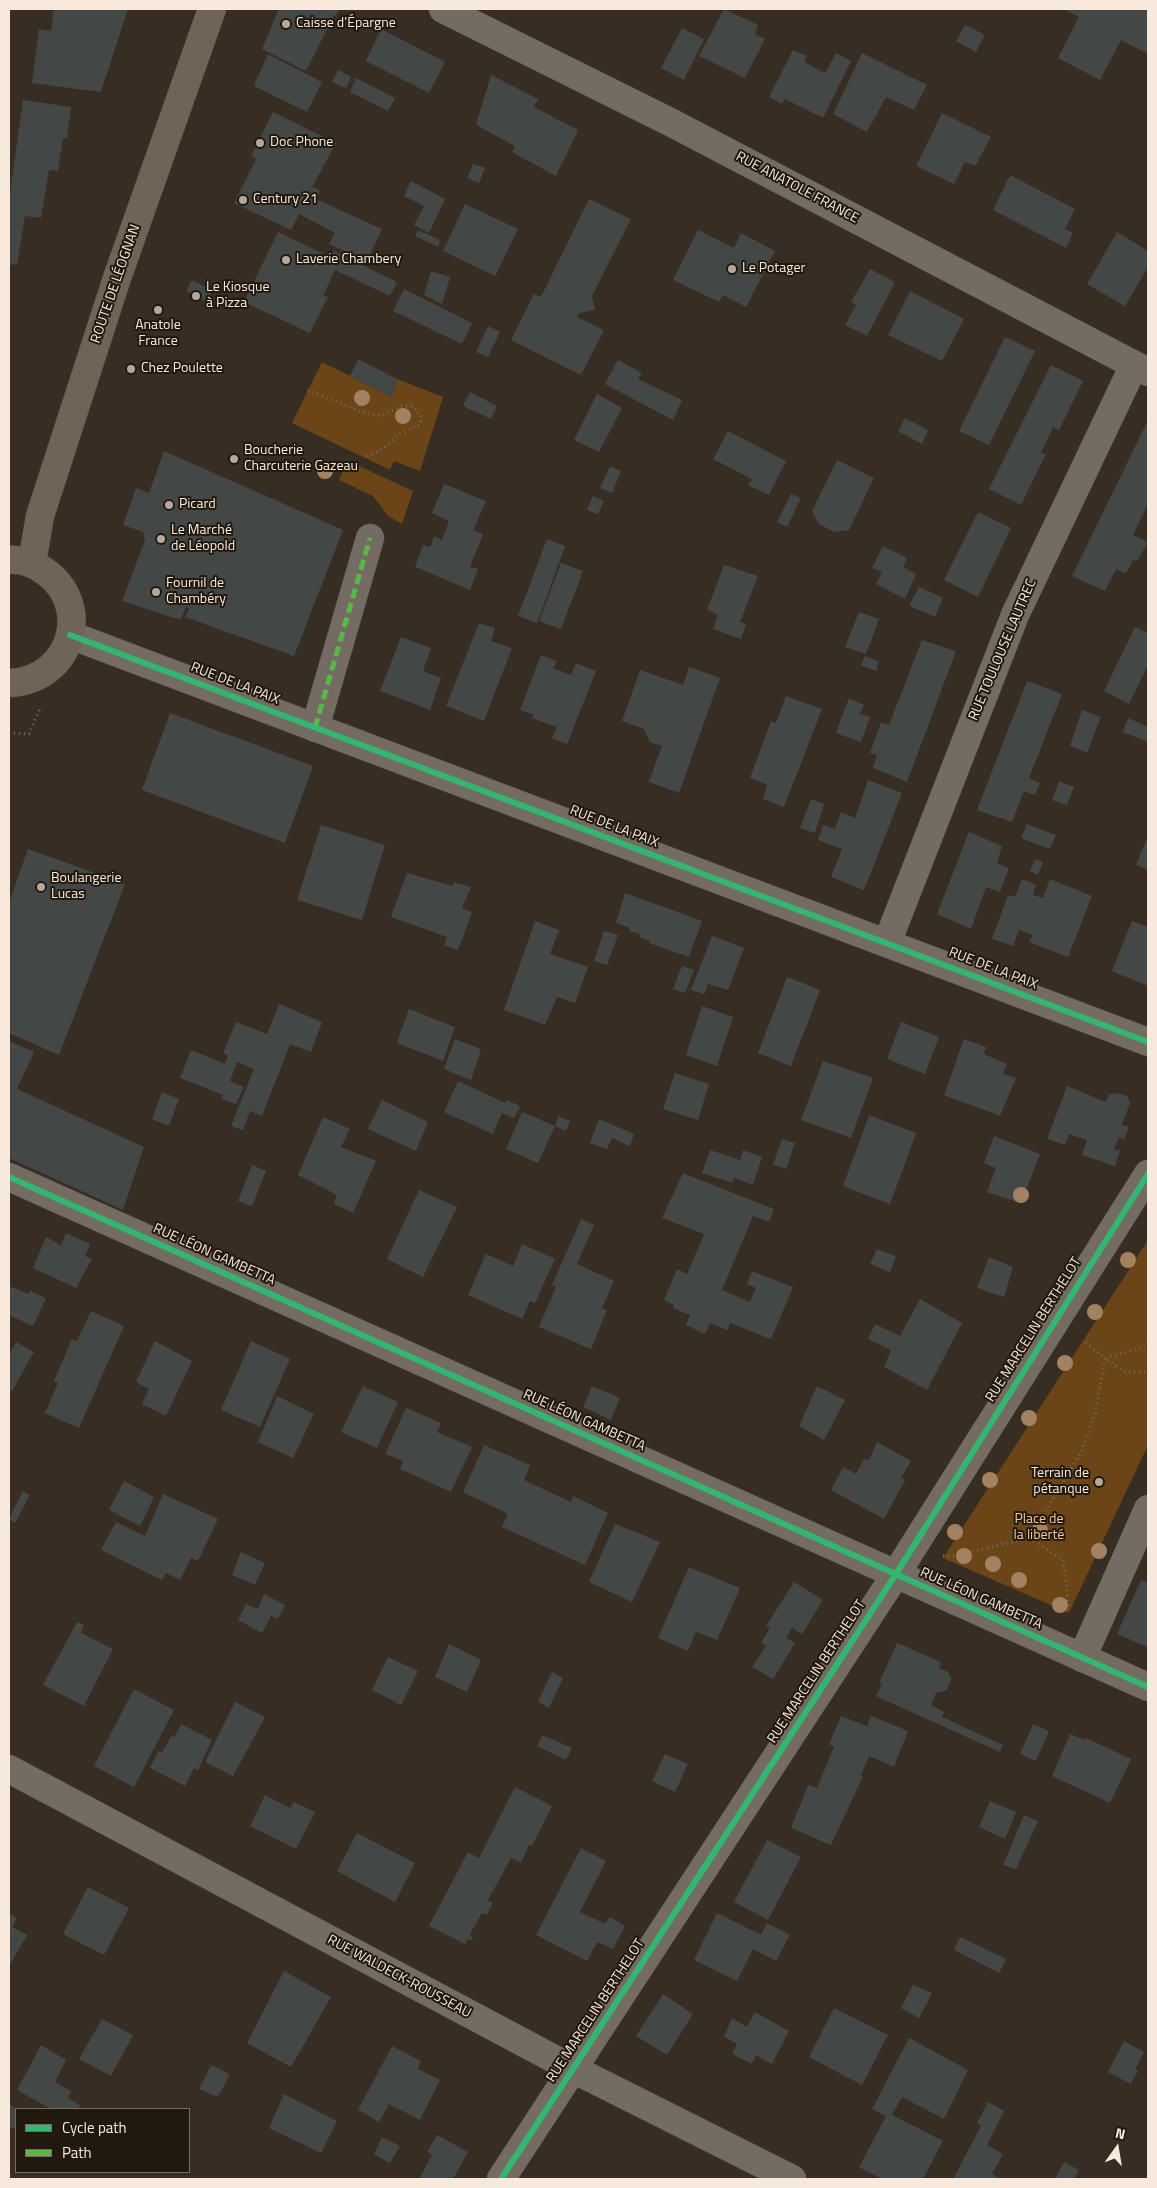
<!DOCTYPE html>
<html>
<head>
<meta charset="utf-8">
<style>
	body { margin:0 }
	#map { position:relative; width:1157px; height:2188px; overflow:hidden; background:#382d22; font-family:"Titillium Web",sans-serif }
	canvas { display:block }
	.frame { position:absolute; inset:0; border:10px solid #f7eadd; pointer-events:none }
	.legend { position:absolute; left:15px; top:2108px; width:175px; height:65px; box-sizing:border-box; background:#21180e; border:1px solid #776c61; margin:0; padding:6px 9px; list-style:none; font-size:15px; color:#f7eadd }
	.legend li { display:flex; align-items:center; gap:10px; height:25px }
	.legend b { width:25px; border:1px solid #776c61 }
	.north { position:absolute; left:1092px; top:2123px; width:50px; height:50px; -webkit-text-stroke:4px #21180e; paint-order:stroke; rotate:13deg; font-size:14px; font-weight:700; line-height:20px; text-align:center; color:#f7eadd }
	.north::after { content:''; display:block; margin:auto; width:18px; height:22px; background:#f7eadd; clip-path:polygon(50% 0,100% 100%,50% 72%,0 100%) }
</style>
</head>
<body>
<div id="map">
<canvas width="1157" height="2188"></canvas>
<div class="frame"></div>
<ul class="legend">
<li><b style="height:6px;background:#33b770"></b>Cycle path</li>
<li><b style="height:6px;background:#58b947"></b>Path</li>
</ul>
<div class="north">N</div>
</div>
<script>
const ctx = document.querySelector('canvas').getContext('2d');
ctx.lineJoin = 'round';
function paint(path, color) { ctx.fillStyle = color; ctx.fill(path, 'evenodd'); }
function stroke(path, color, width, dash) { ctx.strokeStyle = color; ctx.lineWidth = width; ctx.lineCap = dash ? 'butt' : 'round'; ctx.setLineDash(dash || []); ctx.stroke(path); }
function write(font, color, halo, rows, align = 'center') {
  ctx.font = font + ' "Titillium Web",sans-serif'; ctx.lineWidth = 4; ctx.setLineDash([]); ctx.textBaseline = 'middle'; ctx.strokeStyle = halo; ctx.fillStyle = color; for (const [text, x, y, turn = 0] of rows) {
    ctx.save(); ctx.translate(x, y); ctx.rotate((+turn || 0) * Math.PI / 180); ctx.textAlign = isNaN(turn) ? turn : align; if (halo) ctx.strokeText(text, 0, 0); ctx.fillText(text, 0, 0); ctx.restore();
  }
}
paint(new Path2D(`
	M322 362 392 397 397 379 443 397 420 471 394 461 390 470 292 423Z
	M348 461 413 491 402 524 388 516 373 496 339 480Z
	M1148 1240V1445L1069 1613 943 1558Z`), '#6b4517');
paint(new Path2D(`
	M54 9H128L101 92 32 83 39 29 51 31Z
	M279 9H339L336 16 334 15 306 71 262 49Z
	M724 9 758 25 755 34 765 39 745 78 699 56Z
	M1064 9H1143L1148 11V54L1121 40 1100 80 1058 58 1079 17Z
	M965 25 985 35 976 52 956 41Z
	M682 28 704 39 684 80 661 68Z
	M381 29 445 62 429 93 366 61Z
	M793 50 807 56 804 62 825 73 836 53 851 61 823 118 785 99 782 104 769 97Z
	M862 53 927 85 914 110 886 97 867 132 833 114Z
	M268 54 322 82 307 112 254 86Z
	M338 70 351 77 346 88 332 82Z
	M491 75 538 99 534 107 578 130 556 176 512 152 515 146 476 125Z
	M356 78 395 98 388 111 350 92Z
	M23 100 71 107 67 138H63L58 171 49 170 41 218 25 216 17 265 9 264V201Z
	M273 112 336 143 312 187 320 190 316 199 382 229 367 261 329 244 335 233 299 214 291 230 234 203 256 159 251 156Z
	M942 113 991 137 975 166 965 162 954 184 916 166Z
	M473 164 485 168 479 183 467 178Z
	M1010 175 1075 209 1065 229 1073 233 1066 248 993 210Z
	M411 181 445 199 429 233 414 225 424 206 404 196Z
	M589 199 631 219 592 296 595 310 579 313 577 317 604 330 581 375 511 340 534 294 541 297Z
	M465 204 518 229 495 276 443 251Z
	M418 230 440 240 438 247 415 236Z
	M698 230 734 248 741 233 775 251 746 307 723 295 719 302 673 280Z
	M278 232 330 257 334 251 397 282 390 296 335 270 323 296 328 297 310 333 244 302Z
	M1117 232 1148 251V267L1125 306 1087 284Z
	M870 269 895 282 867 336 845 325 856 305 851 302Z
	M431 271 450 277 442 304 424 295Z
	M194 281 210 289 211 293 206 302 186 291 190 282Z
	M404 289 472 323 462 344 393 311Z
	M910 291 964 319 942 361 888 335Z
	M488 326 500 332 488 357 476 352Z
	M1005 337 1035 351 989 445 959 431Z
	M358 359 397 379 392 397 350 376Z
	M618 360 642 373 638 379 682 400 673 420 605 384Z
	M1051 365 1083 381 1059 430 1053 427 1041 453 1046 454 1021 505 989 489Z
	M470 392 497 406 491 419 463 406Z
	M597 394 622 408 599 452 574 440Z
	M905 418 928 430 922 444 898 431Z
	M1148 420V504L1133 535 1148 542 1137 561 1133 560 1126 574 1116 569 1105 591 1072 576Z
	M728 431 786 461 769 495 748 485 752 479 713 459Z
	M164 451 343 530 294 656 185 617 189 609 186 607 181 619 174 618 122 601 145 540 143 532 123 525 136 488 149 493Z
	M837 460 874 478 849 530 834 532 819 524 812 511Z
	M610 466 621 471 612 493 600 488Z
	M444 484 486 501 473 530 483 534 470 567 478 569 470 590 415 567 423 545 430 547 434 536 442 540 449 521 432 513Z
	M791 494 801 498 787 527 777 522Z
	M593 496 604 501 598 514 587 510Z
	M978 512 1011 528 978 597 944 580Z
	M547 539 565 546 537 623 518 616Z
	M883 546 907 558 903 567 916 574 905 599 876 584 882 572 872 568Z
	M561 563 583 571 561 629 539 621Z
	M724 565 758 576 740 622 746 624 741 639 713 629 718 615 707 610Z
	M919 587 943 598 935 617 909 606Z
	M859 612 879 619 866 654 845 647Z
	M479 623 495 628 491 641 512 648 484 721 446 706Z
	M1135 627 1146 632 1148 627V665L1129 704 1104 691Z
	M401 637 431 648 423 671 441 678 430 710 380 691Z
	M922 640 956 651 907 782 873 768 877 755 870 753 881 722 889 725Z
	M541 655 557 661 553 668 571 675 576 663 596 671 567 744 552 738 557 727 532 718 534 715 520 710Z
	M865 656 879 662 876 671 861 665Z
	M689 667 720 678 679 793 649 782 662 746 650 742 644 729 622 721 640 670 683 685Z
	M1027 681 1062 694 1029 778 1040 783 1035 795 1024 791 1012 822 977 810Z
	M786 696 822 709 784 807 763 799 767 785 750 778 771 721 776 723Z
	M849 698 864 705 860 714 870 717 861 742 836 733Z
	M1082 710 1101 717 1087 753 1070 746Z
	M170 713 313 766 285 843 142 790Z
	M1128 718 1148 727V742L1123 732Z
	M868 780 902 793 864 890 831 877 842 849 818 840 823 825 835 829 841 812 855 818Z
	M1059 781 1074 787 1067 805 1052 800Z
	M811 799 824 804 815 833 800 828Z
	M1027 824 1056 835 1050 849 1021 838Z
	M321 825 385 845 362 920 297 900Z
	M969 832 1002 846 997 863 1009 868 1000 892 986 887 971 929 937 914Z
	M1146 840 1148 841V870L1136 865Z
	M28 849 125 884 59 1055 9 1033V903Z
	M1035 859 1043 862 1038 875 1030 871Z
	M407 873 453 886 454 882 471 887 462 908 472 912 458 950 444 945 447 937 391 917Z
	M1022 879 1036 885 1033 895 1043 898 1050 879 1092 896 1068 957 1029 942 1033 935 1019 930 1013 946 992 939 1008 895 1015 897Z
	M625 893 702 921 689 957 649 943 650 941 639 937 640 934 629 931 630 928 616 923Z
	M535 921 559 930 550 954 588 967 575 1003 557 997 545 1025 504 1010Z
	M1132 921 1148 927V986L1112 971Z
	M604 931 618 935 607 965 594 961Z
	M712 936 744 948 728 990 708 984 704 994 691 990Z
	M682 966 694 970 685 993 673 989Z
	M787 977 820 990 791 1066 758 1053Z
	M279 1004 322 1022 311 1052 290 1044 262 1116 250 1111 243 1130 231 1126 254 1069 237 1062 230 1081 244 1087 236 1104 222 1099 223 1095 180 1078 191 1050 225 1064 228 1056 223 1053 236 1022 267 1034Z
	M702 1006 733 1017 717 1066 686 1055Z
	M409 1009 455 1027 443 1061 397 1043Z
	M901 1022 939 1037 925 1074 887 1059Z
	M455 1039 481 1049 471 1080 444 1069Z
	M964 1039 986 1047 984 1054 1007 1064 1003 1074 1016 1078 1000 1116 944 1095Z
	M9 1041 34 1052 17 1089 144 1147 123 1210 9 1158Z
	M823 1061 873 1078 851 1138 801 1120Z
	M675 1073 709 1084 698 1120 663 1109Z
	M458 1081 505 1103 507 1100 520 1106 514 1118 502 1113 493 1134 444 1112Z
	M1067 1086 1106 1102 1109 1095 1115 1093 1127 1096 1130 1103 1122 1125 1129 1127 1124 1140 1119 1137 1114 1149 1120 1151 1115 1166 1082 1155 1087 1140 1069 1134 1065 1145 1047 1139Z
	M162 1092 179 1099 169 1126 152 1119Z
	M382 1100 428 1122 416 1151 368 1129Z
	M522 1112 555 1126 558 1116 570 1121 566 1131 555 1126 538 1163 506 1149Z
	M869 1115 916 1133 890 1204 843 1186Z
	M323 1117 350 1129 341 1147 376 1161 353 1213 334 1204 337 1195 298 1175Z
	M599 1119 634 1134 630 1146 612 1138 607 1149 590 1143Z
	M994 1136 1040 1154 1021 1203 987 1192 996 1168 984 1163Z
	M782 1139 795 1143 786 1169 773 1165Z
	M710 1150 740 1160 743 1150 762 1157 753 1185 734 1178 732 1183 702 1173Z
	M252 1165 266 1171 252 1206 238 1201Z
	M683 1173 774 1209 769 1222 753 1216 722 1290 750 1302 756 1288 747 1284 752 1271 793 1287 771 1339 730 1323 728 1330 710 1323 705 1334 686 1325 690 1315 673 1308 674 1305 664 1300 677 1269 687 1274 704 1234 662 1218Z
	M419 1190 457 1207 423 1277 387 1259Z
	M581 1219 594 1225 577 1264 614 1281 602 1308 607 1310 591 1349 539 1327 556 1287 552 1285Z
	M66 1233 90 1244 85 1256 92 1259 76 1288 33 1268 46 1237 61 1245Z
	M522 1244 555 1259 535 1303 530 1301 522 1319 468 1295 486 1254 513 1266Z
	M877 1249 896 1256 890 1272 870 1264Z
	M989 1257 1013 1267 1004 1297 977 1288Z
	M9 1286 28 1294 30 1291 46 1298 33 1326 9 1315Z
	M920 1299 962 1323 927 1390 884 1367 891 1350 868 1339 875 1324 900 1336Z
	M91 1311 124 1326 79 1428 45 1413 58 1383 54 1381 72 1339 77 1341Z
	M155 1341 192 1361 166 1416 142 1404 149 1389 136 1382Z
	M251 1341 290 1359 260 1427 221 1410Z
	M16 1342 34 1352 12 1391 9 1389V1355Z
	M363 1386 398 1402 377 1448 341 1432Z
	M592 1386 620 1398 611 1420 583 1407Z
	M817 1386 845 1400 824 1440 799 1426Z
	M277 1396 314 1414 293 1458 258 1442Z
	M406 1408 441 1423 437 1432 472 1447 451 1492 400 1469 403 1461 385 1454Z
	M877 1442 911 1461 901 1478 905 1480 884 1519 831 1490 843 1467 856 1474 864 1459 869 1460Z
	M484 1445 530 1465 524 1480 571 1502 573 1496 608 1513 585 1565 502 1527 508 1514 463 1492Z
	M124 1481 154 1497 140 1526 109 1510Z
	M23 1491 30 1495 15 1523 9 1519Z
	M163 1494 218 1519 198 1561 191 1558 180 1580 166 1573 162 1580 101 1550 116 1522 145 1536Z
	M615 1524 660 1542 632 1602 589 1582Z
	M241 1552 265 1563 255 1585 232 1575Z
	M689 1567 740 1588 717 1640 696 1632 688 1651 658 1638Z
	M1141 1580 1148 1582V1647L1117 1634Z
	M794 1582 823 1600 802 1634 792 1628 786 1638 795 1643 773 1679 752 1667 766 1646 761 1643 770 1628 766 1626Z
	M264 1594 285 1605 278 1619 271 1616 262 1633 238 1620 246 1604 258 1609Z
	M77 1622 84 1625 81 1633 113 1649 84 1706 43 1685Z
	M897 1643 941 1662 939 1668 948 1672 951 1679 947 1690 936 1693 931 1705 944 1712 942 1717 1003 1745 1000 1752 876 1696 882 1684 879 1683Z
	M449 1644 481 1660 467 1692 435 1677Z
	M388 1657 418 1671 401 1705 372 1690Z
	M552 1672 563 1678 549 1708 538 1702Z
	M134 1689 174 1710 134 1787 94 1766Z
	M235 1702 265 1717 233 1776 205 1762Z
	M841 1716 867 1726 871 1716 908 1731 894 1767 869 1756 861 1775 863 1776 831 1845 791 1828 808 1785 817 1788 834 1747 829 1744Z
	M181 1724 212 1740 198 1770 194 1768 185 1786 150 1768 158 1751 162 1753 171 1736 174 1737Z
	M1033 1724 1049 1731 1036 1761 1020 1754Z
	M1070 1734 1085 1740 1086 1738 1131 1759 1110 1803 1052 1776Z
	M542 1735 572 1748 566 1760 537 1746Z
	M665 1754 688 1764 675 1792 652 1781Z
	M515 1787 552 1806 532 1846 529 1845 521 1863 511 1858 488 1900 493 1903 487 1915 482 1913 470 1934 473 1938 472 1940H467L465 1944 429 1926 468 1852 479 1858Z
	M265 1795 290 1808 294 1802 315 1812 296 1849 250 1826Z
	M990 1801 1016 1812 1005 1839 979 1827Z
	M1024 1815 1038 1821 1016 1869 1003 1865Z
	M357 1833 415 1863 395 1902 337 1871Z
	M767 1840 801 1857 768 1920 734 1902Z
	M581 1848 606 1861 580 1912 605 1924 610 1917 625 1926 613 1949 597 1942 587 1961 536 1935Z
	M88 1887 129 1908 104 1955 63 1934Z
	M9 1913 17 1918 12 1927 27 1935 9 1966Z
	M717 1913 761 1935 767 1923 790 1935 776 1961 753 1949 737 1981 694 1960Z
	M960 1937 1006 1959 999 1973 954 1950Z
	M284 1971 331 1997 291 2067 247 2043Z
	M913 1985 932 1993 919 2018 901 2008Z
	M663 1994 693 2014 667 2055 636 2036Z
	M834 2008 888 2035 862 2085 809 2057Z
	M755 2012 789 2031 772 2064 756 2055 752 2064 732 2054 737 2044 724 2037 732 2018 747 2027Z
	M102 2019 133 2035 111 2076 79 2059Z
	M909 2038 968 2070 944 2119 902 2097 892 2115 943 2141 923 2179H882L859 2167 886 2116 872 2109Z
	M1124 2041 1144 2052 1135 2070 1138 2071 1131 2084 1108 2072Z
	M41 2045 66 2060 55 2082 71 2091 68 2098 80 2105 78 2109H51L17 2090Z
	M392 2046 421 2061 418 2069 440 2080 420 2120 389 2104 379 2122 358 2110Z
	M211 2065 230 2074 218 2097 199 2089Z
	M284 2094 337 2121 321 2153 269 2128Z
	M988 2102 1004 2111 987 2145 1003 2154 992 2174 1002 2179H953L981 2126 977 2123Z
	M9 2104 16 2109V2129L12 2127 9 2131Z
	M437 2135 468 2152 453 2179H419L432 2155 427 2152Z
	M382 2137 400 2146 390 2163 374 2154Z
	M1064 2162 1079 2170 1075 2177 1080 2179H1055Z`), '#434847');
const minor = new Path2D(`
	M443 9 672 123 1148 372
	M70 635 1148 1042
	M315 728 370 538
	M887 943 1015 615 1134 365
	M9 1177 1148 1687
	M1082 1658 1148 1509
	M9 1769 573 2069 792 2179
	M501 2179 896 1574 1148 1174`);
const major = new Path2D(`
	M9 560C18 559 30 562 38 567 96 599 74 681 9 683
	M32 563 40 516 117 278 212 9`);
stroke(minor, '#51483f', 29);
stroke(major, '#51483f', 29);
stroke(new Path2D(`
	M308 390 361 412 381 416 401 406H413L422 418 419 425 400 434 380 451 363 457
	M9 733 29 734 40 709
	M1148 1342 1143 1347 1105 1358 1123 1371 1148 1373
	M1030 1538 1063 1560 1069 1607
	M943 1556H952L1030 1538 1082 1450 1095 1414 1105 1358 1084 1341`), '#736b63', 3, [1, 4]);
stroke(minor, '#746c63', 28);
stroke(major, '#6f6457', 28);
stroke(new Path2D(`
	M315 728 370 538`), '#58b947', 5, [10, 5]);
stroke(new Path2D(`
	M70 635 1148 1042
	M9 1177 1148 1687
	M501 2179 896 1574 1148 1174`), '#33b770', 6);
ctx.fillStyle = '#a38262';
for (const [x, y] of [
	[362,398],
	[403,416],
	[325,471],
	[1021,1195],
	[1128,1260],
	[1095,1312],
	[1065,1363],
	[1029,1418],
	[990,1480],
	[1040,1530],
	[955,1532],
	[1099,1551],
	[964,1556],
	[993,1564],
	[1019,1580],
	[1060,1605]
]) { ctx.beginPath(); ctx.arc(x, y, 8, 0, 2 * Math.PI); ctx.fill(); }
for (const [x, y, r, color] of [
	[286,24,5,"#b4a89c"],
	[260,143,5,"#b4a89c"],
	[243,200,5,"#b4a89c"],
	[286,260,5,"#b4a89c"],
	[732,269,5,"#b4a89c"],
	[196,296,5,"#b4a89c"],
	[158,310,5,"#b4a89c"],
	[131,369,5,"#b4a89c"],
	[234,459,5,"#b4a89c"],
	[169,505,5,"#b4a89c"],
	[161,539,5,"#b4a89c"],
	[156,592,5,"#b4a89c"],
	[41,887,5,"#b4a89c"],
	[1099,1482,5,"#b4a89c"]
]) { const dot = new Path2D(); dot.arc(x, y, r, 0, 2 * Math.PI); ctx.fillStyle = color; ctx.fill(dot); stroke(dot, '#21180e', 2); }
write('14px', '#f7eadd', '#21180e', [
	["Caisse d'Épargne",296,24],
	["Doc Phone",270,143],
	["Century 21",253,200],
	["Laverie Chambery",296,260],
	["Le Potager",742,269],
	["Le Kiosque",206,288],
	["à Pizza",206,304],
	["Anatole",158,326,"center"],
	["France",158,342,"center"],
	["Chez Poulette",141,369],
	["Boucherie",244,451],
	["Charcuterie Gazeau",244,467],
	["Picard",179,505],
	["Le Marché",171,531],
	["de Léopold",171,547],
	["Fournil de",166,584],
	["Chambéry",166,600],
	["Boulangerie",51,879],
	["Lucas",51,895],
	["Terrain de",1089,1474,"right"],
	["pétanque",1089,1490,"right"]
], 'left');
write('14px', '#f7eadd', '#21180e', [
	["RUE ANATOLE FRANCE",797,188,28],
	["ROUTE DE LÉOGNAN",116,284,-71],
	["RUE TOULOUSE LAUTREC",1003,650,-67],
	["RUE DE LA PAIX",235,684,21],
	["RUE DE LA PAIX",614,827,21],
	["RUE DE LA PAIX",993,969,21],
	["RUE LÉON GAMBETTA",214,1255,24],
	["RUE MARCELIN BERTHELOT",1034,1330,-58],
	["RUE LÉON GAMBETTA",584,1421,24],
	["RUE LÉON GAMBETTA",981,1599,24],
	["RUE MARCELIN BERTHELOT",817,1672,-57],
	["RUE WALDECK-ROUSSEAU",399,1977,28],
	["RUE MARCELIN BERTHELOT",596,2011,-57]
]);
write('14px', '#fac896', '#21180e', [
	["Place de",1039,1520],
	["la liberté",1039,1536]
]);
</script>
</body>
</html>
